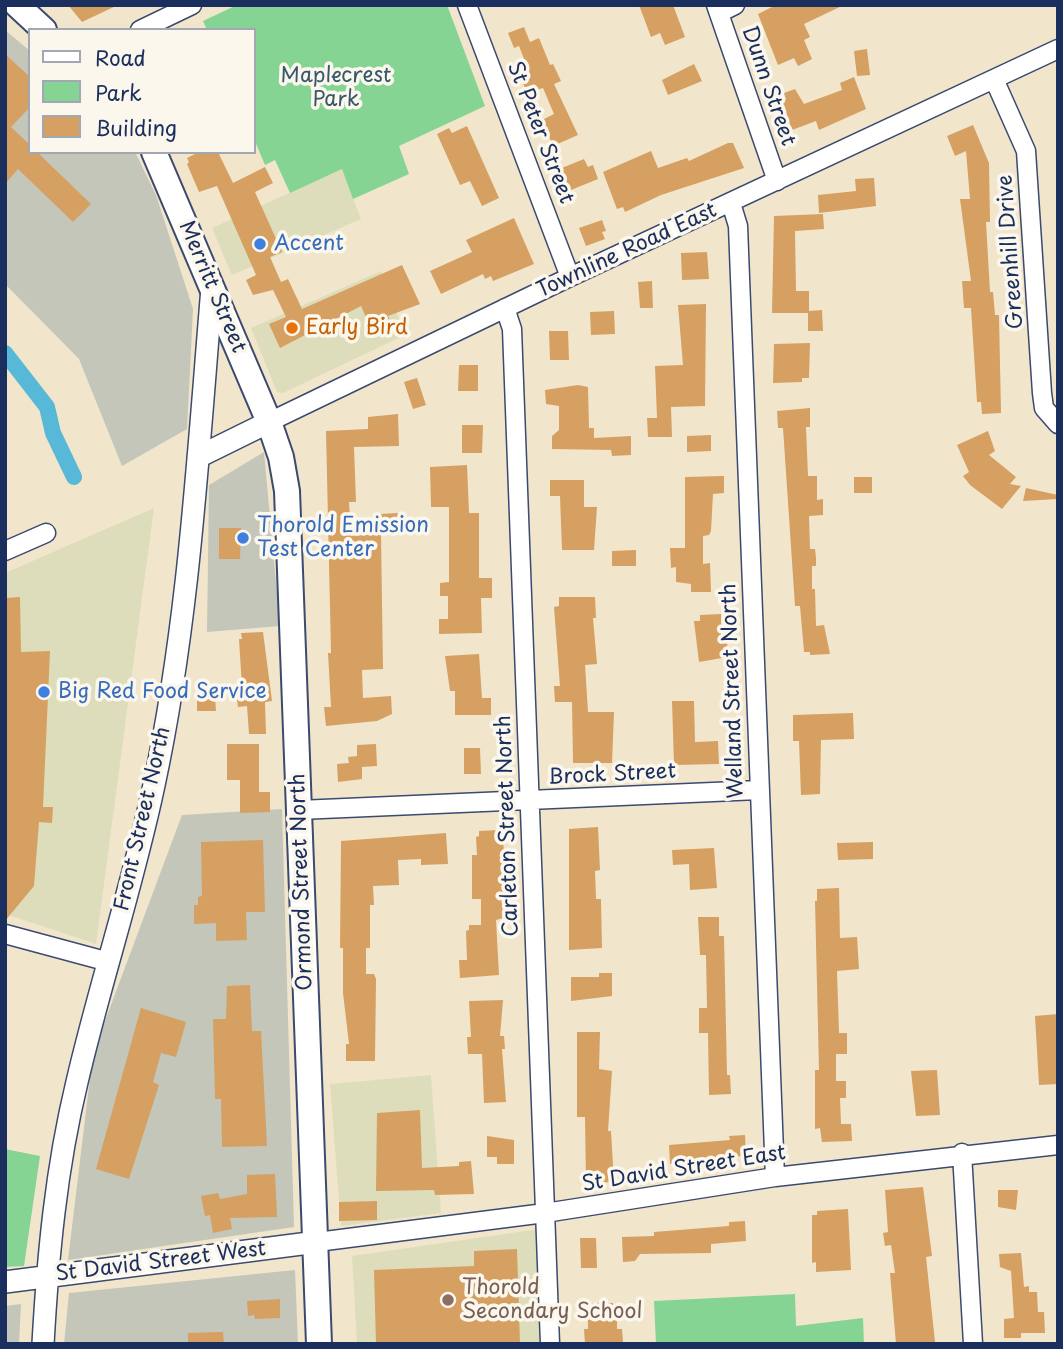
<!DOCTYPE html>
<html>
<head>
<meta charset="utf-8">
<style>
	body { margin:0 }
	#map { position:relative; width:1063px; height:1349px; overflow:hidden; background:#f1e6cc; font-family:"Playpen Sans",sans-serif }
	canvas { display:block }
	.frame { position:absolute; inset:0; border:7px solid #1b2f5e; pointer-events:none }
	.legend { position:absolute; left:28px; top:28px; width:228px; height:126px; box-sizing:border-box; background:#fbf7ec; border:2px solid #a1a7b3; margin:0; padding:9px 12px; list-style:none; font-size:21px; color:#1b2f5e }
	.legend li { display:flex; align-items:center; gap:14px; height:35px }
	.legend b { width:35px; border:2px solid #a1a7b3 }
</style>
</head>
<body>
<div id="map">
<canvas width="1063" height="1349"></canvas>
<div class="frame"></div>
<ul class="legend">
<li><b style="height:9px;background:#fff"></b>Road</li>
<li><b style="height:19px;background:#85d493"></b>Park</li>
<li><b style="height:19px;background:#d5a061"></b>Building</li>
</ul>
</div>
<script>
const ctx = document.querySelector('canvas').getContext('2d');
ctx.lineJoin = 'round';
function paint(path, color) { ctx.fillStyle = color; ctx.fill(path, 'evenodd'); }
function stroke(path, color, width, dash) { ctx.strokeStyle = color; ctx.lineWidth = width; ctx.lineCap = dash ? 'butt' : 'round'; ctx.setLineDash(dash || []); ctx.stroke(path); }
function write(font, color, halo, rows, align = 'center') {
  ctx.font = font + ' "Playpen Sans",sans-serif'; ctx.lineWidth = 7; ctx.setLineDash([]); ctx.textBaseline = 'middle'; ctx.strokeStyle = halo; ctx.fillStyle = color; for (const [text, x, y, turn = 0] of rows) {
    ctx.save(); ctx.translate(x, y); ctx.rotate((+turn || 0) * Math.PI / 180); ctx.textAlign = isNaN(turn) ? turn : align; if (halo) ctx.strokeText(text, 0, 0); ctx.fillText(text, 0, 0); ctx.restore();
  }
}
paint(new Path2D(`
	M342 169 361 219 232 275 212 228Z
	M381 271 405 335 283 393 277 392 251 328Z
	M154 508 96 944 5 914V573Z
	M431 1075 441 1213 341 1226 330 1084Z
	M539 1229 544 1344H357L352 1256Z`), '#deddbb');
paint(new Path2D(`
	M5 30 30 51V152H135L156 195 193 309 187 429 122 466 79 359 5 284Z
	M264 452 280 626 207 632 209 485Z
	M282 809 294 1227 68 1260 93 1053 182 815Z
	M295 1270 298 1344H64L69 1293Z
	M21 1304 19 1344H5V1306Z`), '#c3c6b9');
paint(new Path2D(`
	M237 5H447L485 106 399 146 409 174 353 199 342 169 290 193 275 160 265 165 254 139V30H207L203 21Z
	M5 1149 40 1156 24 1266 5 1267Z
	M795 1294 796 1326 863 1318 864 1344H656L654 1301Z`), '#85d493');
stroke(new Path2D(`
	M5 353 47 407 53 433 74 477`), '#58b8d7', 16);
paint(new Path2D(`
	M68 5H118L82 22Z
	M639 5H673L685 37 665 45 660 33 651 37Z
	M776 5H844L804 24 810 37 804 40 812 59 798 66 794 58 778 65 758 14Z
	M524 27 530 42 539 38 550 65 553 64 561 81 554 84 578 135 553 146 542 120 554 114 543 88 527 93 521 78 530 74 519 46 514 48 508 33Z
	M867 49 870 75 857 76 854 51Z
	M5 54 30 77V107L11 127 30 145V152H37L91 204 73 222 18 169 5 184Z
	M694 64 702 81 668 95 662 80Z
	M854 77 866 109 819 130 816 121 792 130 782 101 786 99 784 93 795 89 804 104 842 90 840 83Z
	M973 125 989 163 990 222H986L990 292H993L995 315H999L1001 413 982 414 981 402H977L971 308H964L962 281H971L960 199H970L966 151 955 156 947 136Z
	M467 126 499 198 482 206 470 181 460 185 437 134 449 128 452 133Z
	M728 143H733L744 168 661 195 625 212 623 207 617 209 603 172 651 151 658 168 687 158 689 161Z
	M199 152H218L233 183 265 167 273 183 255 192 282 252 270 257 281 282 288 279 302 309 402 265 420 304 388 316 391 323 372 331 361 306 280 348 269 324 286 317 273 290 253 295 246 280 256 275 217 186 199 192 187 164 189 162 187 158Z
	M584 159 588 167 593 165 598 179 566 192 557 170Z
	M874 178 876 206 819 213 818 195 856 191 855 179Z
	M823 214 824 229 795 231 796 291H809V311L822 310 823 331H808V313H772L774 216Z
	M514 218 534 264 493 281 491 276 485 279 483 274 441 294 430 271 472 252 466 240Z
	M602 220 606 231 602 232 605 239 586 246 579 228Z
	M707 252 709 279 682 280 681 253Z
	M652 281 653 308H640L638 282Z
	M706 304 705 406 671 407 672 437H648L647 418H657L655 366 683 365 678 305Z
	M614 311 615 334 591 335 590 312Z
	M549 331H568L569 360H550Z
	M810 343 809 378H802V382L773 383 774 344Z
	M459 365H478V391H458Z
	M417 378 426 405 413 409 404 382Z
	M578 385 588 387 589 428H594V438L631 436V455L612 456 611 450 552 449V436L559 430V406L546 404 545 390Z
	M810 408V427H806L808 476H817V500L823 499V515L809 516 810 549H815L816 558V566H812V589H815L816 626 824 625 830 654 810 655V652H804L800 606H795L783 428H778L777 411Z
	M398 414 399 446 354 447 356 502H349L351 536 381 534 383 669 362 670 363 698 391 696 392 714 377 721 326 726 324 707H331L328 653H331L326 431 368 429V417Z
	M462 425H483L482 453H462Z
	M988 431 995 451 989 455 1016 477 1010 484 1021 486 1002 509 970 485 963 476 969 472 957 445Z
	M711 435V451L687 452V436Z
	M467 465 469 513H479V578H492V598H481L482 633 439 634V619H448V596H440V583L449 582V507H431L430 467Z
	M724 476V493L713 494 711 531 709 535 703 536V564L710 563 711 592H691V584L676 582V567L671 568 670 548H685V477Z
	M854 477H872V493H854Z
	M550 480H584V507H597L594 550H562L560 496H550Z
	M1026 488 1058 495V499L1023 501Z
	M398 513 399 534H381L380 514Z
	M219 528H241L240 559H219Z
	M636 550V566H612V551Z
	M20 597 21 652 50 651 43 807H53L52 823 39 822 34 886 5 921V598Z
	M559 597H595L596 618H593L597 664 585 665 588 712H614L612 763H573L572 702H555L554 686H560L554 607 559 606Z
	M721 614V641H727L728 657 699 662 694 621H700V615Z
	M263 632 272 701 265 702 266 734H249L247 706 238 707 237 699 232 700 231 687H242L239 639H242L241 633Z
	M479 654 482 698H491V715H455V691H450L445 656Z
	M215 696 216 711H197V697Z
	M672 701H694L695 742 718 741 719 764 674 765Z
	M853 713 854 739 821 740 820 794 801 795 799 741H793V715Z
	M227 744H259V792H270V812L240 813V780H227Z
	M376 744 377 766 362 767V779L338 782 337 764 349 763 348 757 357 756V745Z
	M464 748H480L481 774H464Z
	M598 827 600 870 595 871 596 899H601L602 948 569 950V829Z
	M499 830V836L503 835 507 917 496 920 499 975 460 978 459 960H467L466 931 469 930V925H481V899H472V855H477L476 837 479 836V831Z
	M446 833 448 864 421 865V859L398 860 399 885 373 886 374 905H370V948H366V974H374L376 979 375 1061H346V1044H349L343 993V948H340L341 841Z
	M263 840 265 912H246L247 940 216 941V923L194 924V905H198V897L202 896 201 842Z
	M873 842V859L838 860 837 843Z
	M714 848 717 888 690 890 689 864 673 865 672 850Z
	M839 888 840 938 857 937 859 969 837 971 839 1033H847V1054H836V1081H846V1098H840L841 1124H851L852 1141 822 1142 820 1128 815 1129V1070H819L815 901H817V889Z
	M698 917H719V936H724L727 1075H730L731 1094 709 1095 708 1033H699V1008H707L706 955H700Z
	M599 973H612V996L571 1001V977H599Z
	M250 985 252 1031H261L267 1146 222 1147 221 1099H215L213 1019H226L227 986Z
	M503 1000 500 1036H504L505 1049H502L506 1102 484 1103 482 1054H468L467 1037H471L469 1001Z
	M141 1008 186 1022 176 1057 161 1053 153 1082 159 1085 129 1179 96 1169Z
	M1058 1014V1084L1039 1085 1035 1016Z
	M577 1032H600L599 1069 612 1071 608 1131H611L614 1182 586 1183 585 1117H577Z
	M937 1070 940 1115 916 1116 911 1071Z
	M420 1110 422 1168 459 1166V1162L471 1161 474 1194 435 1195 434 1190 376 1191 377 1113Z
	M745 1135 746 1156 715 1157V1161L705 1163 670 1164 669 1145 730 1140 729 1136Z
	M487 1136 514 1140V1164H497V1157H487Z
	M275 1174 277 1217 230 1218 232 1229 213 1233 210 1215 205 1216 201 1196 218 1193 220 1199 247 1194V1175Z
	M923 1187 932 1256 926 1257 935 1342 896 1344 890 1273H895L891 1245 885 1246 883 1233 888 1232 885 1190Z
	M998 1190H1018L1016 1210 998 1207Z
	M377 1201V1220L339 1221V1202Z
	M848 1209 851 1270 816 1272V1262L812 1263V1215H817V1211Z
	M745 1221 746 1241 711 1244V1253L640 1254 635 1261 623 1262 622 1237 654 1236V1232L729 1226V1222Z
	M580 1238H596L597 1268H581Z
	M517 1249 520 1344H376L374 1270 474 1266V1251Z
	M1021 1253 1024 1287 1029 1286V1292H1037L1038 1312H1044L1045 1333H1021V1338H1004V1319L1014 1318 1011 1271 1000 1267 999 1254Z
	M280 1299V1318L255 1319 254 1315 248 1316 247 1301Z
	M588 1303H613V1307H617V1329H622L623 1342 585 1344 584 1329H588Z
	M223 1332 224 1344H188V1333Z`), '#d5a061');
const minor = new Path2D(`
	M467 5 570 277
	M716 5 777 181
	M719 13 735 5
	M140 30 192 5
	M994 79 1026 151 1042 393 1044 408 1058 424
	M731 203 738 226 775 1177
	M505 308 512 329 550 1344
	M269 422 570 277 1058 49
	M5 551 46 533
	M299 810 759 790
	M5 934 109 962
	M962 1153 973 1344
	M317 1242 545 1213 775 1177 1058 1145`);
const tertiary = new Path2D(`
	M198 457 269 422
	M5 1282 317 1242
	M43 1344C48 1255 56 1169 77 1082 100 983 133 885 154 785 189 622 198 453 212 288`);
const secondary = new Path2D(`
	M17 5 44 30
	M154 152 269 422 281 457 287 491 319 1344`);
stroke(minor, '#3b4a6e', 21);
stroke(tertiary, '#3b4a6e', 24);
stroke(secondary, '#3b4a6e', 28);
stroke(minor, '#fff', 18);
stroke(tertiary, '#fff', 21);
stroke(secondary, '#fff', 24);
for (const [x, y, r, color] of [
	[260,244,7,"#3f7fe0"],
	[292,328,7,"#e8710a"],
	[243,538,7,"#3f7fe0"],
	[44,692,7,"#3f7fe0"],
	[448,1300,7,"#8d6e63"]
]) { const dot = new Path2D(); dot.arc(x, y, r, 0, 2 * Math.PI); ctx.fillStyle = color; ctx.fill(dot); stroke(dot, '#fbf7ec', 2.5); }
write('21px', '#36586b', '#fbf7ec', [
	["Maplecrest",336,76],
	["Park",336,100]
]);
write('21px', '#1b2f5e', '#fbf7ec', [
	["Dunn Street",768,86,71],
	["St Peter Street",540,133,69],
	["Townline Road East",627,251,-25],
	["Greenhill Drive",1011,252,-94],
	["Merritt Street",212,287,67],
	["Welland Street North",733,691,-92],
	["Brock Street",612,775,-3],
	["Front Street North",143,819,-77],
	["Carleton Street North",508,826,-92],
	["Ormond Street North",302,882,-92],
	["St David Street East",684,1169,-9],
	["St David Street West",161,1262,-7]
]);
write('21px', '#366cbe', '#fbf7ec', [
	["Accent",274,244],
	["Thorold Emission",257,526],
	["Test Center",257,550],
	["Big Red Food Service",58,692]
], 'left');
write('21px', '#c56008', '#fbf7ec', [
	["Early Bird",306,328]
], 'left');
write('21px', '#785e54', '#fbf7ec', [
	["Thorold",462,1288],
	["Secondary School",462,1312]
], 'left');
</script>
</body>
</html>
